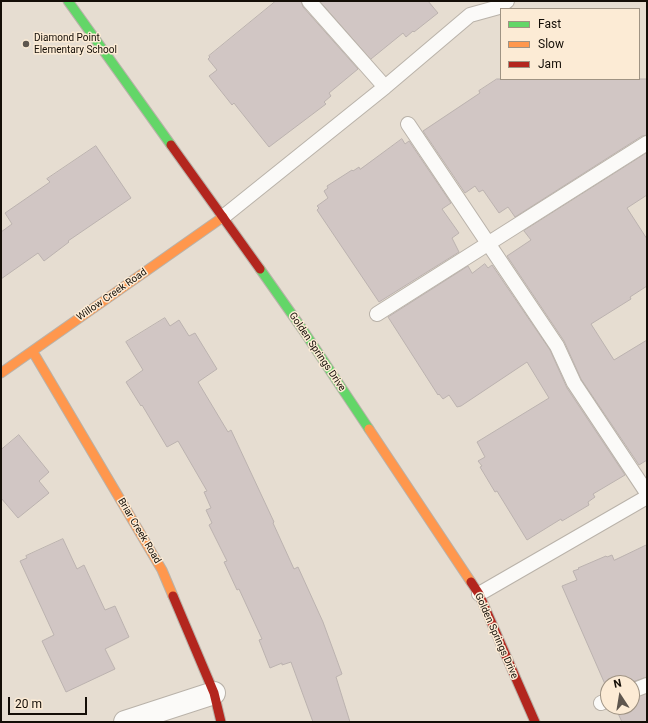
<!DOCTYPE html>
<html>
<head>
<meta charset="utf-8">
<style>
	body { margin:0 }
	#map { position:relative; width:648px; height:723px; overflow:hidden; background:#e6ddd1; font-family:Roboto,sans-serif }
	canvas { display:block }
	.frame { position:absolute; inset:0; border:2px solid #140e07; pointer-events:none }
	.legend { position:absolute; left:500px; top:8px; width:140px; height:72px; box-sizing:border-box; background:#fcebd5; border:1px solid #9f9383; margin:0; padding:5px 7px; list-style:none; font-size:12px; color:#140e07 }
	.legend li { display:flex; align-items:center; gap:8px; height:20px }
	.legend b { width:20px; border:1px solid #9f9383 }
	.north { position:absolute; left:600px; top:675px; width:40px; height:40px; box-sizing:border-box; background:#fcebd5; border:1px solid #9f9383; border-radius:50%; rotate:348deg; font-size:11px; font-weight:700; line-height:16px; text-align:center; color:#140e07 }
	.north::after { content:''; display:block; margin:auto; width:14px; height:18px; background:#5e564e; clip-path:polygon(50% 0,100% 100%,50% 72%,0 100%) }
	.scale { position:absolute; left:8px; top:697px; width:79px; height:18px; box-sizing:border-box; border:2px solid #140e07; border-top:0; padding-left:5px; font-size:12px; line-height:14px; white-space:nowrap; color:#140e07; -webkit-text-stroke:3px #fcebd5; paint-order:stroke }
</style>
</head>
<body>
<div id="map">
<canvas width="648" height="723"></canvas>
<div class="frame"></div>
<ul class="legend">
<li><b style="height:5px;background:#63d668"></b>Fast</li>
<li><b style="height:5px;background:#ff974d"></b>Slow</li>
<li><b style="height:5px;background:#b3261e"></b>Jam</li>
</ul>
<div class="north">N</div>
<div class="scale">20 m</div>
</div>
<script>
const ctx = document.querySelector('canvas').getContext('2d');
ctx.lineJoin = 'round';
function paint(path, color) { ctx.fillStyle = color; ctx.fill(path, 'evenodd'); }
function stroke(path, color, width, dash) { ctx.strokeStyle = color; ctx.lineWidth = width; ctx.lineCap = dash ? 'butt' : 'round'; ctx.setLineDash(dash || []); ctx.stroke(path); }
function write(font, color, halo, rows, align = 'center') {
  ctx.font = font + ' Roboto,sans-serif'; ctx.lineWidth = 3; ctx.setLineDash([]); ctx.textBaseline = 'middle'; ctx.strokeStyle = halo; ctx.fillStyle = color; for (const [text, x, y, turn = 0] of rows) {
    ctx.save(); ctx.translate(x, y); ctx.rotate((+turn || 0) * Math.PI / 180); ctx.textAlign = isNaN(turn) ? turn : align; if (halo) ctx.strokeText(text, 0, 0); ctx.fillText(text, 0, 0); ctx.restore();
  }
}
const building = new Path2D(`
	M276 1H301L303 7 358 69 329 93 331 96 324 102 326 104 269 147 237 107 234 103 232 105 209 76 217 70 208 59 210 57 209 56Z
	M320 1H428L438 13 414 32 413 31 406 37 403 33 371 59Z
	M497 79H647V135L642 136 515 217 508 207 499 213 483 190 479 192 475 186 465 193 423 131 480 93 479 91Z
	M402 139 405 144 409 141 451 203 442 209 459 233 452 238 459 252 379 302 317 210 319 208 317 206 328 198 324 191 328 188 327 186 352 170 353 171 359 167 360 169Z
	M96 146 131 198 68 241 69 242 44 261 38 253 1 279V232L12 224 5 213 50 182 47 179Z
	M647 153V195L627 208 647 239V286L630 297 631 299 591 324 614 360 647 340V460L639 465 581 379 564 341 507 256 531 240 524 231Z
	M485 264 488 268 492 265 550 350 567 388 625 475 593 494 595 497 588 502 589 505 562 521 561 519 527 540 500 496 497 491 495 492 480 467 482 466 478 461 485 457 477 442 549 398 527 362 461 406 457 407 449 395 443 399 439 394 438 395 388 317 468 266 472 273Z
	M165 318 170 326 179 320 189 336 195 333 217 369 198 382 228 432 231 430 274 522 273 523 294 569 298 567 323 622 342 674 336 677 350 722H313L291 662 282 665V663L270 668 259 640 262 639 239 589 237 590 224 562 227 561 209 525 212 523 206 510 211 508 204 492 207 491 178 441 167 447 142 405 141 406 126 382 143 370 126 342Z
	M19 435 49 472 39 481 49 493 18 518 1 498V450Z
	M63 539 77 569 84 565 105 610 115 606 129 637 105 649 115 669 66 692 42 641 54 635 20 561 27 558 26 556Z
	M647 545V677L629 683H608V691L562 586 577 580 573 571 579 569 578 568 606 556 607 557 612 555 614 560Z
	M647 694V722H622L615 707H632V699Z`);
paint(building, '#d1c6c4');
stroke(building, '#bbb2af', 1);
const lane = new Path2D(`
	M309 1 385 87
	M408 124 557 346 574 383 647 493
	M223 217 385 87 470 15 499 7 507 1
	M377 314 647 143
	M479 594 647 497
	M632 691 647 685
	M601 703 608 700`);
const street = new Path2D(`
	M125 722 214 693`);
const fast = new Path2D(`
	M68 1 171 145
	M260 269 303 330 369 429`);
const slow = new Path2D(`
	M33 352 162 570 173 596
	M1 373 223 217
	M369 429 471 582`);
const jam = new Path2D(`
	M171 145 260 269
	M471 582 479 594 535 722
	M173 596 214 693 221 722`);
stroke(lane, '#b9b2a9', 16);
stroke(street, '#b9b2a9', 24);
stroke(fast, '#b9b2a9', 11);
stroke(slow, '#b9b2a9', 11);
stroke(jam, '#b9b2a9', 11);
stroke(lane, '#fbfaf8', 14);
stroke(street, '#fbfaf8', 22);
stroke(fast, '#63d668', 9);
stroke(slow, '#ff974d', 9);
stroke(jam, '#b3261e', 9);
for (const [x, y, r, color] of [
	[26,44,4,"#5e564e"]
]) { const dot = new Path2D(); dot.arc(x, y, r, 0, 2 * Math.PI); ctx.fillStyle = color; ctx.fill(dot); stroke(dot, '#fcebd5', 1.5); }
write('10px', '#140e07', '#fcebd5', [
	["Diamond Point",34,38],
	["Elementary School",34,50]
], 'left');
write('10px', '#140e07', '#fcebd5', [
	["Willow Creek Road",112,295,-35],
	["Golden Springs Drive",317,352,56],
	["Briar Creek Road",139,531,59],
	["Golden Springs Drive",496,636,66]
]);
</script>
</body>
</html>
